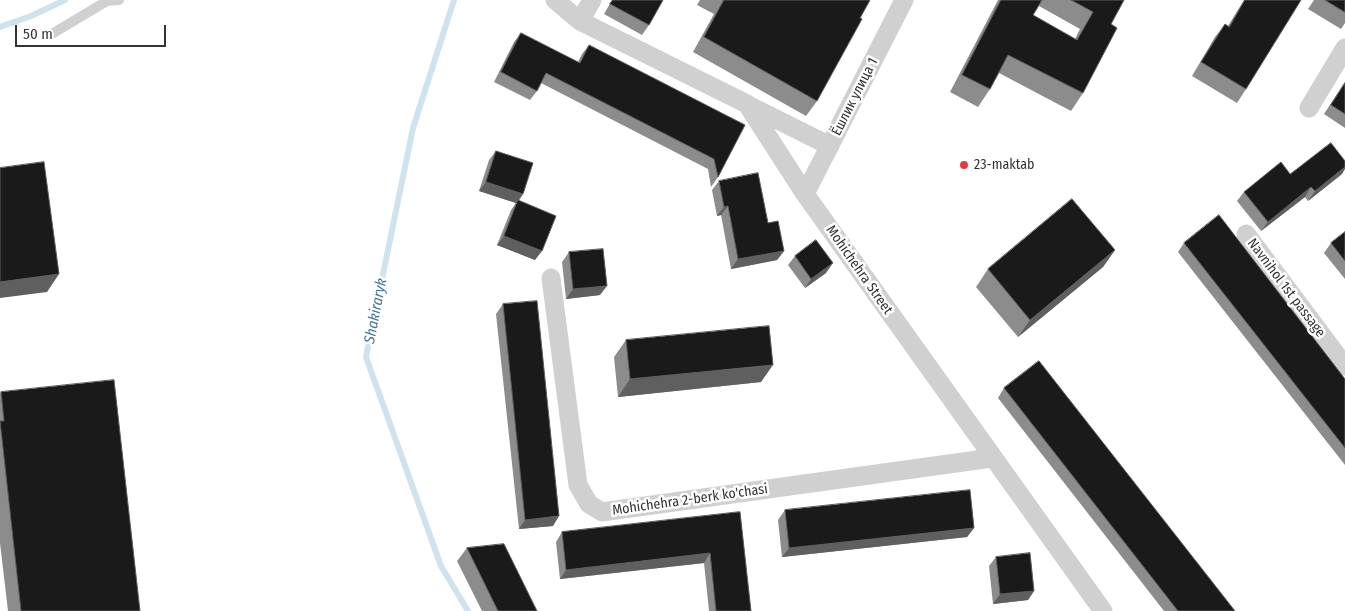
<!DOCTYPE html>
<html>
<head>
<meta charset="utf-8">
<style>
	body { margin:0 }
	#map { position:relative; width:1345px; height:611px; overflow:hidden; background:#fff; font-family:"Fira Sans Condensed",sans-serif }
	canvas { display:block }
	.scale { position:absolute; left:15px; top:25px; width:151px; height:22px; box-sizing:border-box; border:2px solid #333; border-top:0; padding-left:6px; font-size:15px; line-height:18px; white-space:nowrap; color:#333; -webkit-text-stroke:4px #fff; paint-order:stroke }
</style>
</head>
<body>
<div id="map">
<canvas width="1345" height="611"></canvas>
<div class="scale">50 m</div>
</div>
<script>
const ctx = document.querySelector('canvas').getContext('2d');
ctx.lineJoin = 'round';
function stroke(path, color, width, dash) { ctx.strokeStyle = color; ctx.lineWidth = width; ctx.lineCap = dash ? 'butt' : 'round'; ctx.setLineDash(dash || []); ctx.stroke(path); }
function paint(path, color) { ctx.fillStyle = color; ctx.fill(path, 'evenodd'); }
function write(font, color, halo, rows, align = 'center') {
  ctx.font = font + ' "Fira Sans Condensed",sans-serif'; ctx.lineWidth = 5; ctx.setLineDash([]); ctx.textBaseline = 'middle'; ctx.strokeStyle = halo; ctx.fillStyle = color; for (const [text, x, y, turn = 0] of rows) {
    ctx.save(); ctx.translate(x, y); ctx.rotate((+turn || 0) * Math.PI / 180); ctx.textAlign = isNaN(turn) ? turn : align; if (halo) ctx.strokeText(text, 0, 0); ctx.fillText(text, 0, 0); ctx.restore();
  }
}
stroke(new Path2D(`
	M454 0 413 128 366 357 441 566 468 611
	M0 27 31 16 65 0`), '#cfe2ee', 6);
stroke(new Path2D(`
	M50 35 107 1 119 0`), '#d0d0d0', 10);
stroke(new Path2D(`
	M555 0 580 21 747 104 805 194 1103 611
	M580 21 592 0
	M748 105 830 146
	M1309 108 1345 48
	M805 194 904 0
	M1246 234 1345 366
	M551 278 578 485 589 504 602 512 992 458`), '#d0d0d0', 19);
paint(new Path2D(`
	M612 0H663L649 25 642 35 604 14Z
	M700 0H870L817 101 806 116 693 52 714 14 697 5Z
	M998 0H1124L1111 24 1083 93 1071 111 999 73 990 89 978 107 950 92ZM1039 6 1080 29 1075 39 1033 15Z
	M1244 0H1301L1246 89 1237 103 1192 76 1215 37 1225 24 1228 26Z
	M1314 0H1345V23L1341 29 1308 9Z
	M521 33 578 62 582 54 589 45 745 125 718 177 711 187 708 169 541 83 537 91 530 100 494 82 514 42Z
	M1345 82V128L1324 114Z
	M496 151 523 194 519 201 535 260 497 245 511 210 516 203 479 191 489 160Z
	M1290 174H1342L1308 201 1305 197 1261 231 1237 201 1244 192Z
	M719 181 768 223 784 251 777 260 731 269 721 215 717 216 712 190Z
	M1345 232V279L1324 253 1331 243Z
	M1184 243 1345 379V465L1178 252Z
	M1115 250 1103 267 1018 337 976 287 988 269Z
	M569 252 600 295 566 299 562 262Z
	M795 256 826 273 805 288 788 265Z
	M503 304 553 526 519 529 496 314Z
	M626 340 761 382 618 397 614 357Z
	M1004 388 1235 611H1164L998 398Z
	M1 392 140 611H8L0 543V394Z
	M785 510 974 528 967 537 782 557 778 520Z
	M740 512 751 611H709L704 563 560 579 556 542 562 532Z
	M467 548 537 611H482L457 561Z
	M996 557 1034 591 1028 600 993 604 989 566Z`), '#8c8c8c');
paint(new Path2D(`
	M1345 167V169L1342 174 1308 201 1315 191Z
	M486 182 523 194 516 203 518 200 516 203 479 191Z
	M1311 187 1305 197 1261 231 1268 222Z
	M728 206 721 215 717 216 724 207Z
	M504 236 542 251 535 260 497 245Z
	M1115 250 1103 267 1018 337 1030 320Z
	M784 251 777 260 731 269 738 259Z
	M833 263 826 273 805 288 811 279Z
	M59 274 47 292 0 298V282Z
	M607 286 600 295 566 299 573 289Z
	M773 365 761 382 618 397 630 379Z
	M559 516 553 526 519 529 525 520Z
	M974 528 967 537 782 557 789 548Z
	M710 553 704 563 560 579 566 570Z
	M1034 591 1028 600 993 604 1000 594Z`), '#5f5f5f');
const building = new Path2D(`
	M613 0H663L649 25 610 4Z
	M724 0H870L860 18 862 19 817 101 704 37Z
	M1001 0H1042L1033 15 1077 40 1093 12 1071 0H1124L1111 24 1117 28 1083 93 1008 55 990 89 962 75Z
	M1245 0H1301L1246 89 1201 62 1225 24 1229 27Z
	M1325 0H1345V12Z
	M521 33 580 63 589 45 745 125 718 177 714 159 546 73 537 91 501 72Z
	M1345 83V114L1331 105Z
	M1331 143 1345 161V167L1315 191 1311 187 1268 222 1244 192 1281 162 1290 174Z
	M496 151 533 163 523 194 486 182Z
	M44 162 59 274 0 282V168Z
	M758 173 768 223 778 221 784 251 738 259 728 206 724 207 719 181Z
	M1072 199 1115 250 1030 320 988 269Z
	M518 200 556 216 542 251 504 236Z
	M1219 215 1345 379V448L1184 243Z
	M1345 232V261L1331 243Z
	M816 240 833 263 811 279 795 256Z
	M603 249 607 286 573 289 569 252Z
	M537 301 559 516 525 520 503 304Z
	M769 326 773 365 630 379 626 340Z
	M1039 361 1235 611H1178L1004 388Z
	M114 380 140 611H21L0 421H4L1 392Z
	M970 490 974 528 789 548 785 510Z
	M740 512 751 611H716L710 553 566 570 562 532Z
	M504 544 537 611H498L467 548Z
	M1030 553 1034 591 1000 594 996 557Z`);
paint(building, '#1a1a1a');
stroke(building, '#5f5f5f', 1);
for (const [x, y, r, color] of [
	[964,165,5,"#e63946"]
]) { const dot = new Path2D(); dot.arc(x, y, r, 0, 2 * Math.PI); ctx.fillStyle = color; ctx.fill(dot); stroke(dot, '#fff', 2); }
write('14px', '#333', '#fff', [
	["Ёшлик улица 1",855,97,-63],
	["Mohichehra Street",859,270,55],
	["Navnihol 1st passage",1286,288,53],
	["Mohichehra 2-berk ko'chasi",690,500,-8]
]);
write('14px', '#333', '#fff', [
	["23-maktab",974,165]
], 'left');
write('italic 15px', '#3f7597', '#fff', [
	["Shakiraryk",376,311,-79]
]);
</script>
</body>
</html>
